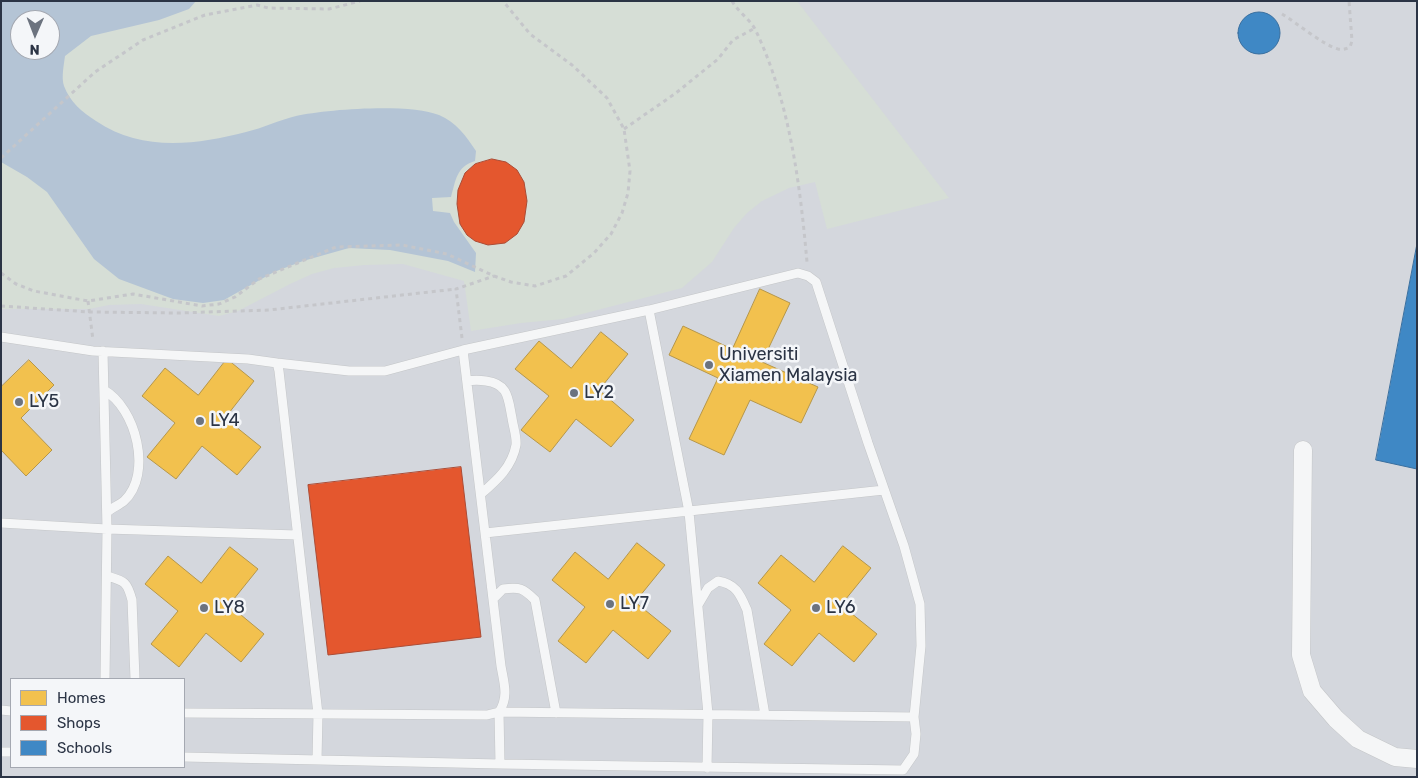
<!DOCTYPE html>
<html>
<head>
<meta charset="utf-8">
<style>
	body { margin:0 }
	#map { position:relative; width:1418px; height:778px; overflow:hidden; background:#e6e8ea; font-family:Rubik,sans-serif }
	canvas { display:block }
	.frame { position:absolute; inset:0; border:2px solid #2b3445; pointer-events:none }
	.legend { position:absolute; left:10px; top:678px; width:175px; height:90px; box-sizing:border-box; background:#f4f6f9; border:1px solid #a4a8b1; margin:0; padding:6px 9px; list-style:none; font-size:15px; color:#2b3445 }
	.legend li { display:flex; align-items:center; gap:10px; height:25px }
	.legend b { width:25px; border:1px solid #a4a8b1 }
	.north { position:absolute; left:10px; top:10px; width:50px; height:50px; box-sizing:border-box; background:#f4f6f9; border:1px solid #a4a8b1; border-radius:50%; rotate:181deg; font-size:14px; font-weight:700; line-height:20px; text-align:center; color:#2b3445 }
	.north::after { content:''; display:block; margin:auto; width:18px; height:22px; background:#6c737f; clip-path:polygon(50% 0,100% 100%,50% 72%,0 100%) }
</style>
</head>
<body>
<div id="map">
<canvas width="1418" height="778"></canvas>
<div class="frame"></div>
<ul class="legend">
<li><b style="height:14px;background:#f2c14e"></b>Homes</li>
<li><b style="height:14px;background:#e4572e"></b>Shops</li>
<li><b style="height:14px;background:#3f88c5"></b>Schools</li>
</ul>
<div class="north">N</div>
</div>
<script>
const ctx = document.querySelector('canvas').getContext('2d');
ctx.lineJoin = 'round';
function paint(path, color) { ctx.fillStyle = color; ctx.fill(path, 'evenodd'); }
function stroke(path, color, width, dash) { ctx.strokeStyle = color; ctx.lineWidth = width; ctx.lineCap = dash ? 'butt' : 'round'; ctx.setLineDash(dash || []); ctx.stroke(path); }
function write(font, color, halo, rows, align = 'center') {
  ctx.font = font + ' Rubik,sans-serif'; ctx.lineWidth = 5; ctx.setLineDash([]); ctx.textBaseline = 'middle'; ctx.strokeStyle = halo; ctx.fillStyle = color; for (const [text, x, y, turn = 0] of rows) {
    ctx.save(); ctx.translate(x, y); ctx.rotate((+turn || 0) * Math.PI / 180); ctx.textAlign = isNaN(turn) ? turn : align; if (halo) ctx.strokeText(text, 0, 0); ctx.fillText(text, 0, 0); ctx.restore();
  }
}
paint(new Path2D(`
	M1 1H1417V777H1ZM20 20H50V50H20ZM11 679H184V767H11Z`), '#d4d7dd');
paint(new Path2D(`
	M1 1H797L949 198 827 229 815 182 789 188 762 201 747 213 734 228 712 262 682 288 563 319 521 323 471 331 464 281 403 264 365 265 334 268 312 274 290 284 238 311 219 316 141 304 109 305 89 309H1ZM20 20H50V50H20Z`), '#d6ded6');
paint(new Path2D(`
	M1 1H196L189 9 159 20 91 36 65 56C64 64 61 78 64 86 70 102 82 112 96 121 141 152 196 145 246 132 263 128 279 120 296 116 326 109 411 103 439 115 456 122 466 136 476 151L475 161C456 167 456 180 451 197L432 198 433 211 450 213 454 222 476 253 475 272 448 261 390 250 349 248 303 261 274 272 224 300 203 303 173 299 119 279 94 259 47 192 27 177 1 162ZM20 20H50V50H20Z`), '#b4c4d5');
const homes = new Path2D(`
	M760 289 790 303 762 362 818 387 801 423 750 400 724 455 689 439 718 378 669 355 683 326 732 349Z
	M601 332 628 354 599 390 634 420 611 447 576 419 550 452 521 430 549 396 515 369 539 341 571 368Z
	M227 359 254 381 225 418 261 447 237 475 202 446 176 479 147 457 175 423 142 396 165 368 198 395Z
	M29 360 54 385 21 418 52 450 26 476 1 450V387Z
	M637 543 665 565 635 602 671 631 648 659 613 630 586 663 558 641 585 607 552 580 575 552 608 579Z
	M843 546 871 568 841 605 877 634 854 662 819 633 792 666 764 644 791 610 758 583 781 555 814 582Z
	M230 547 258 569 229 605 264 634 241 662 206 633 179 667 151 644 178 611 145 584 168 556 201 583Z`);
paint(homes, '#f2c14e');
stroke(homes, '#b6974b', 1);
const shops = new Path2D(`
	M492 159 506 162 517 170 524 182 527 201 524 222 517 234 505 243 488 245 475 241 467 235 460 224 457 204 458 190 465 173 475 164Z
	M461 467 481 637 328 655 308 485Z`);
paint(shops, '#e4572e');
stroke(shops, '#ac4c35', 1);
const schools = new Path2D(`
	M1238 33a21 21 0 1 1 42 0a21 21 0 1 1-42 0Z
	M1417 244V469L1376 460Z`);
paint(schools, '#3f88c5');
stroke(schools, '#396f9f', 1);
const lane = new Path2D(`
	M649 310 689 512 708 714 707 768
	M1 337 93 351 248 359 277 363 279 371 318 714 317 760
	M103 351 107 529 105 679
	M467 381C474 380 479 380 486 381 509 384 508 399 512 418 513 426 517 437 516 445 512 467 497 480 481 494
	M104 390C136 408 153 474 124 501 119 505 112 508 107 512
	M1 523 107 529 297 535
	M485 533 884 490
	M107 576C124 581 127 581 132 600L135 679
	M493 599 503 589C520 587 523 588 535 600L556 713
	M698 605 708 588 718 581C736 584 740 594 747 610L765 715
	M1 710 11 711
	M184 713 487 715 499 712C509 697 504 683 501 666L463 350
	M1 752H11
	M184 757 500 764 903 770 914 754 916 734 914 717 921 646 920 604 904 546 868 443 816 282 808 276 798 273 649 310 463 350 385 371H349L277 363
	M500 764 499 712 914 717`);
const street = new Path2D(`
	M1303 450 1301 655 1312 691 1336 719 1358 739 1395 757 1417 759`);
stroke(lane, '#c4c6c8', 10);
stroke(street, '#c4c6c8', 19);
stroke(new Path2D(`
	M732 1C738 12 751 20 756 31 790 103 800 184 807 262
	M1282 14C1297 23 1323 45 1338 49 1343 50 1346 49 1350 47L1352 41 1349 1
	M624 129 676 93 718 59 733 40 755 28
	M1 158 95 72 143 40 205 15 257 5 268 8 329 9 360 1
	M1 273 16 284 34 291 88 301 133 294 202 306 219 304 235 297 259 279 336 247 402 245 447 254 494 276 511 282 535 286 566 276 594 253 611 234 622 213 628 193 630 171 624 129 607 98 572 65 530 34 503 1
	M88 301 93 340
	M1 306 90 312 178 313 269 310 456 289
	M462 338 456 289 494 276`), '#c5c6ca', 3, [4, 4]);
stroke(lane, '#f5f6f7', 9);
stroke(street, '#f5f6f7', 18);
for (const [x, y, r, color] of [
	[709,365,5,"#6c737f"],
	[574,393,5,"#6c737f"],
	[19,402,5,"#6c737f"],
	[200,421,5,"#6c737f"],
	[610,604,5,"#6c737f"],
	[204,608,5,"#6c737f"],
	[816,608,5,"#6c737f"]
]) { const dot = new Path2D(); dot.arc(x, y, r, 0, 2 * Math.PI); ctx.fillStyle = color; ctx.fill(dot); stroke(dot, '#f4f6f9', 2); }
write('18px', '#2b3445', '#f4f6f9', [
	["Universiti",719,355],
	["Xiamen Malaysia",719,376],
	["LY2",584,393],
	["LY5",29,402],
	["LY4",210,421],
	["LY7",620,604],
	["LY8",214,608],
	["LY6",826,608]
], 'left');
</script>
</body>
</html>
